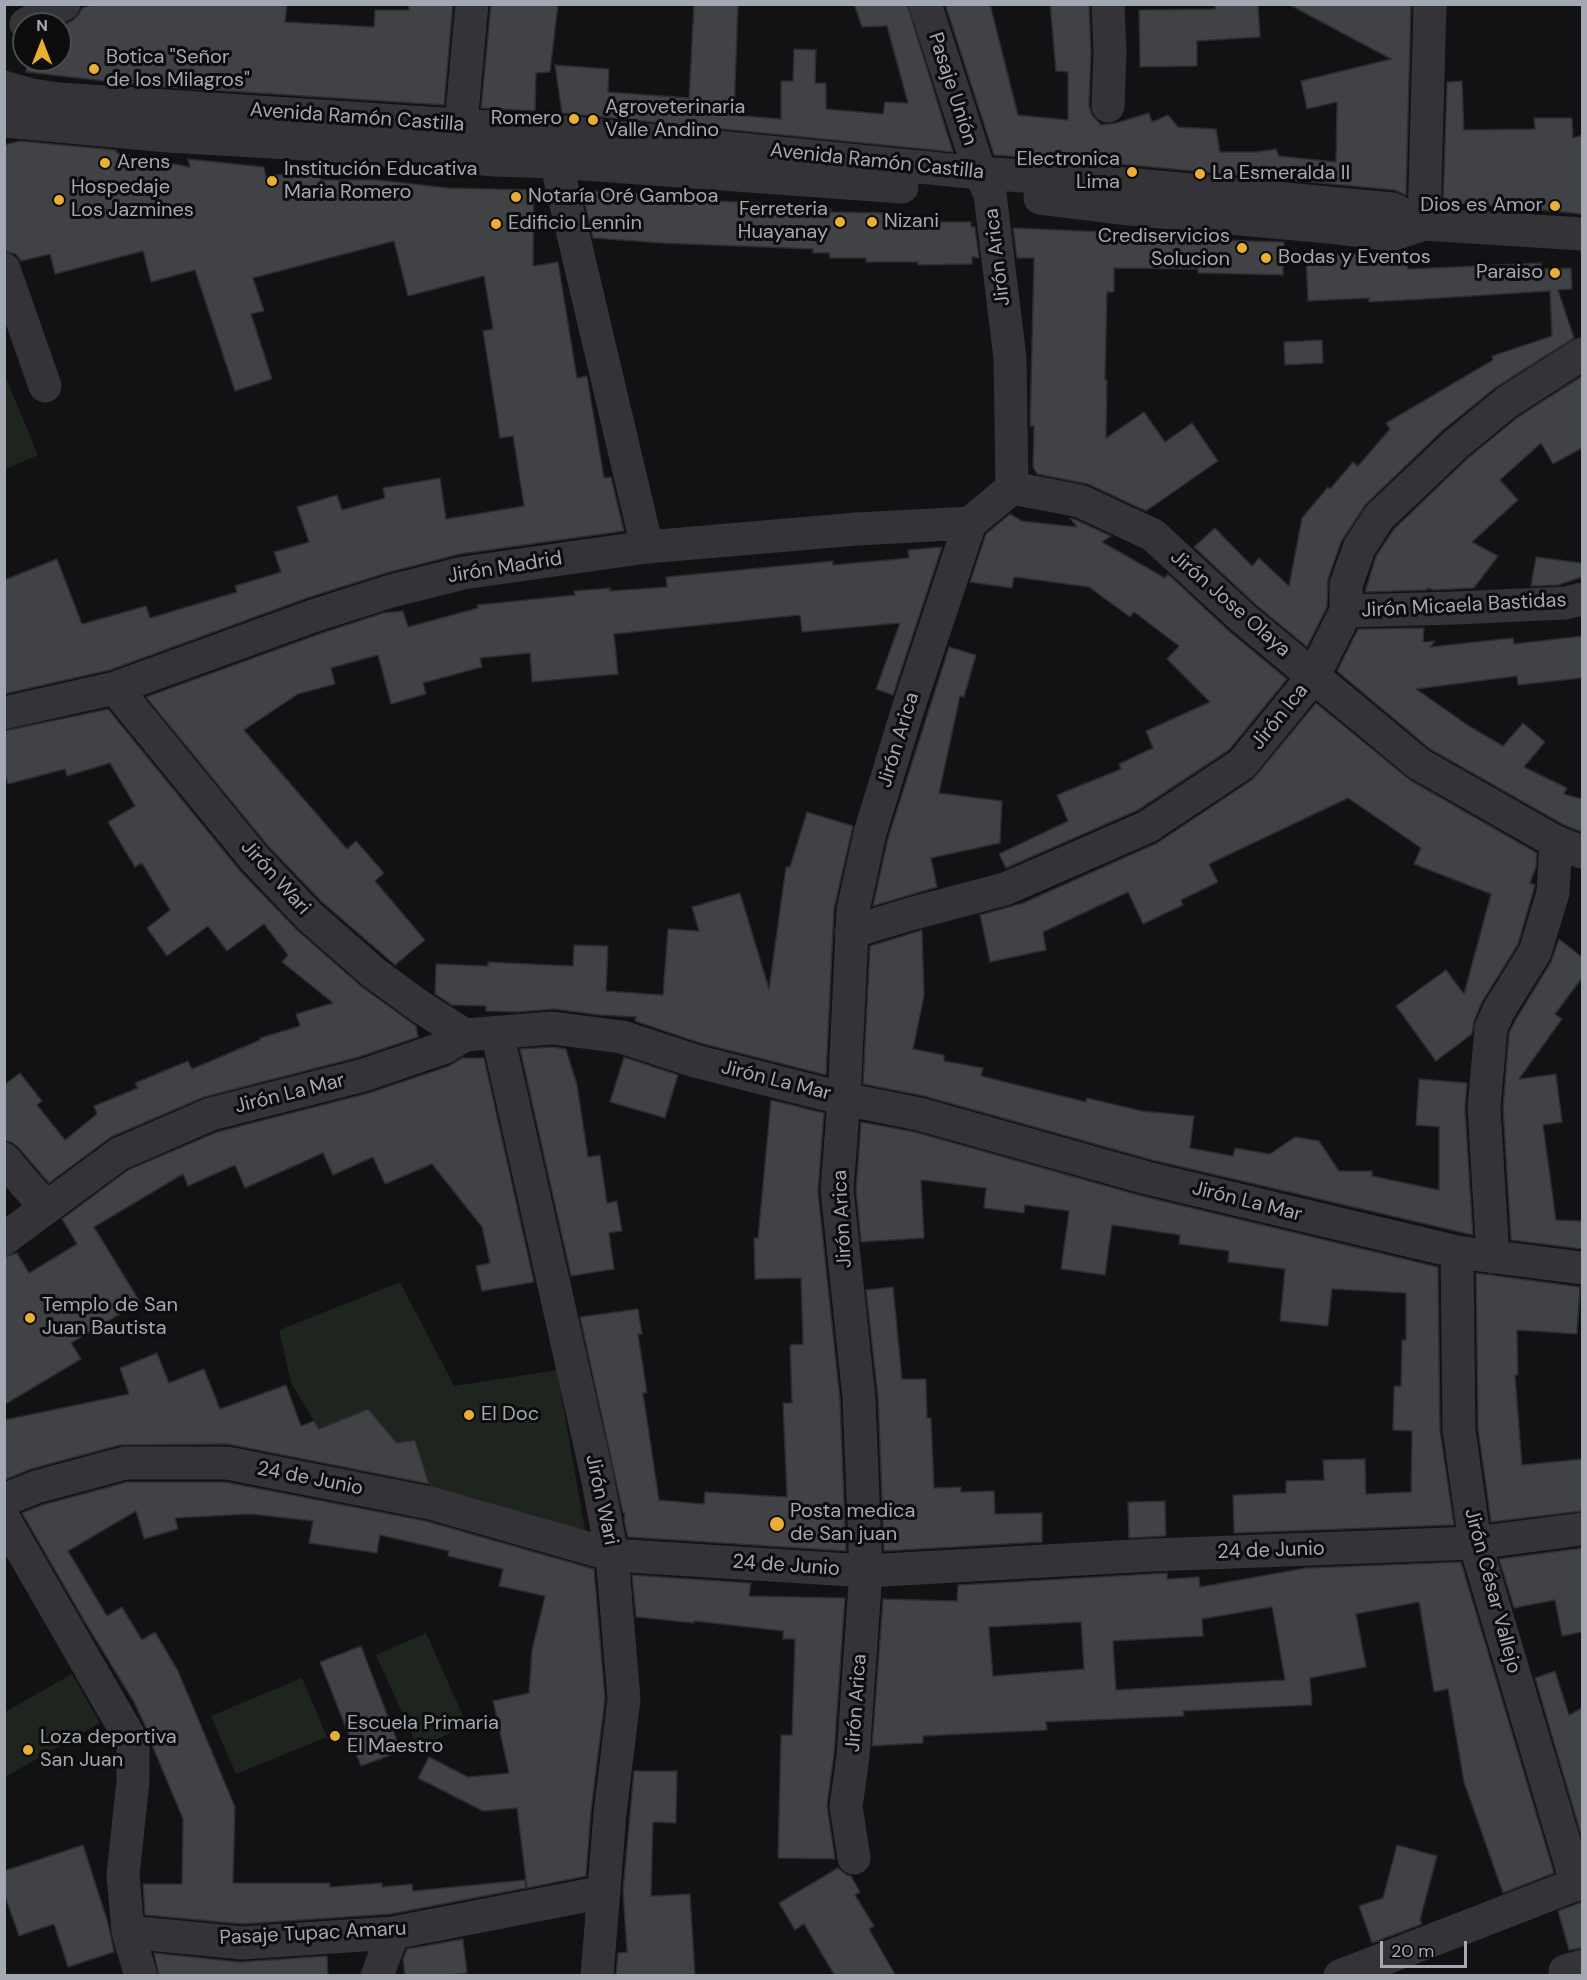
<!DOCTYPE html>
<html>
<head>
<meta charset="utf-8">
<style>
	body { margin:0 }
	#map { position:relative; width:1587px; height:1980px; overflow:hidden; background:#121113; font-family:"DM Sans",sans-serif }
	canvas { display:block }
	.frame { position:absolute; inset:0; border:6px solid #a4a8b3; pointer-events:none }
	.north { position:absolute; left:12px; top:12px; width:60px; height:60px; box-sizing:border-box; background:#0d0d0e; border:2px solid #494b50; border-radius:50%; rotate:0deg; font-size:16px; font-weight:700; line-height:24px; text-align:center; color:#a4a8b3 }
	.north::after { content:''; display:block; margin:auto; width:21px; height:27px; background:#e8af34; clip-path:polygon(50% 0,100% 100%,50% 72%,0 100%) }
	.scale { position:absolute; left:1380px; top:1941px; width:87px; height:27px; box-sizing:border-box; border:3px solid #a4a8b3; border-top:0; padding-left:8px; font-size:18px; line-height:21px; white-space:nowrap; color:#a4a8b3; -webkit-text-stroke:4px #0d0d0e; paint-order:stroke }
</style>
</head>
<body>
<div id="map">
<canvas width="1587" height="1980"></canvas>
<div class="frame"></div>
<div class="north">N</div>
<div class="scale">20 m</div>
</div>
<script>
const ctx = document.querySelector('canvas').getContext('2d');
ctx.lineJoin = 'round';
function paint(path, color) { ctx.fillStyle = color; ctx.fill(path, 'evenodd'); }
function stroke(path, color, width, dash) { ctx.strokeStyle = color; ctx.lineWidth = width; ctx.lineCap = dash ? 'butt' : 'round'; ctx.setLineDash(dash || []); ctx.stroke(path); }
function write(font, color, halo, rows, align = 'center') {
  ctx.font = font + ' "DM Sans",sans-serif'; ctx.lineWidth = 6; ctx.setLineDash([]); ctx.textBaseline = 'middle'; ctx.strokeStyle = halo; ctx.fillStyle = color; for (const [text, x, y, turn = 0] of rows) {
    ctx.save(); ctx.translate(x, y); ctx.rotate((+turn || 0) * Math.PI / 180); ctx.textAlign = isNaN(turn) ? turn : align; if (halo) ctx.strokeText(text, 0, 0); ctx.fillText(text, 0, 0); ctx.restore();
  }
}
paint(new Path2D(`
	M5 376 38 455 5 469H4Z
	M400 1282 454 1386 557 1370 586 1536 432 1492 415 1440 397 1443 368 1409 319 1429 291 1383 279 1330Z
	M426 1633 467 1725 418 1748 376 1655Z
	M72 1674 100 1723 5 1777V1712Z
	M302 1678 327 1737 236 1774 211 1716Z`), '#1e251f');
const building = new Path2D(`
	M94 4H287L285 22 374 27 375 10H409V4H453L444 105 148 86 26 72 27 60H60V27L73 20 79 14 82 8Z
	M491 4H558L550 72 536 73 535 111 481 108Z
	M694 4H738L734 115 781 119V81H793L794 49 816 50 815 83H826V109L883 114 885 102 908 103 887 26 862 27 854 4H907L953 152 562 113 555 65 609 69 608 92 689 98Z
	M945 4H990L1018 115 1068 120V72L1056 71 1050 4H1089L1091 52 1089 106 1092 115 1101 125 1116 123 1149 113 1152 122 1168 115 1178 127 1216 129 1220 152H1256L1276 149 1279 156 1336 162 1337 102 1307 109 1301 81 1391 59 1288 4H1411L1406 195 1394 190 1108 163 994 155Z
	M1215 4H1258L1260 37 1197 41V66L1140 67 1139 10 1215 9Z
	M1462 81 1464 130 1535 129 1534 118H1572L1573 138 1582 135V214L1499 206 1443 203 1447 82Z
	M20 141 116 150 117 153 190 167 188 159 264 167 266 176 318 171 321 180H377L449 188 534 190 533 266 558 262 577 378 587 376 604 478 611 477 624 531 460 554 386 573 307 598 110 670 4 694V580L57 559 82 624 146 606 150 618 237 592 235 586 281 572 274 552 309 542 297 507 337 495 342 510 385 498 383 488 440 478 446 519 524 506 513 436 500 438 483 331 493 329 484 276 408 296 394 241 253 278 264 311 251 314 272 379 235 391 195 270 151 282 143 251 55 274 50 254 21 261 16 254 4 251V145Z
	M596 191 715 198V201L791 204V207L831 209 830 212 896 213V217H934V222H971V227H975L979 258 972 257V264L918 265V262H866V258H830L829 253H813V249L662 243 593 238 582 192Z
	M1013 228 1155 234V238L1284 242 1283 275 1198 273V269L1114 268V292H1107L1105 380H1107L1106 438 1144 412 1165 442 1192 423 1218 461 1146 511 1088 484 1037 474 1033 467 1034 426H1030L1034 258H1017Z
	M1367 253V257L1406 256 1408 269 1541 263V269L1571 268 1572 289 1558 290 1574 338 1495 388 1443 430 1366 504 1341 542 1328 579 1327 607 1307 647 1255 604 1194 547 1215 528 1252 566 1259 558 1289 586 1302 518 1328 487 1330 489 1353 462 1358 466 1390 429 1386 423 1493 360 1492 356 1552 336 1550 291 1425 299 1369 302V298L1308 301 1306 256Z
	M1322 340 1323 363 1285 365 1284 342Z
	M1582 376V448L1553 464 1541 443 1500 480 1518 500 1472 542 1498 556 1474 588 1434 590 1427 588V590L1365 592 1376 556 1394 529 1468 458 1518 417Z
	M1010 514 1022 521 1077 527 1070 518 1074 519 1111 536 1102 542 1165 578 1168 574 1230 632 1287 679 1229 750 1138 810 1006 868 999 854 1068 821 1057 795 1121 769 1119 764 1153 748 1146 731 1210 702 1167 659 1179 646 1134 612 1130 617 1089 587 1014 577 1012 588 970 582 986 534Z
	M942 547 893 695 876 689 900 623 802 632 800 615 614 634 618 674 532 682 530 653 480 658 482 667 423 683 426 694 391 704 378 655 331 668 335 684 298 694 244 730 347 849 356 841 384 873 375 881 425 940 395 965 322 902 269 847 146 697 319 634 383 613 403 611 408 627 478 608 477 605 575 595 574 591 610 588V591L667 587 666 577 833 561V565L909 558 908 550Z
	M1536 557 1582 563V577L1558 585 1531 586Z
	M1424 628 1423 642 1435 641 1430 647 1513 638 1514 644 1582 636V678L1518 685 1517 676 1416 689 1469 726 1503 746 1523 723 1545 742 1524 767 1567 788 1564 794 1582 799V832L1564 825 1430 749 1337 671 1358 629Z
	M949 647 976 655 964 697 960 696 939 793 1002 801 1000 843 931 858 937 887 873 906 888 838Z
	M1316 703 1410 780 1537 853 1536 867 1530 883 1535 885 1518 944 1482 1002 1474 1021 1472 1034 1436 1061 1396 1006 1446 970 1464 994 1491 894 1414 864 1421 848 1348 798 1209 864 1218 882 1181 900 1183 905 1143 924 1128 892 1043 932 1046 950 990 962 980 915 1023 903 1157 843 1253 779Z
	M108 709 241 872 297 930 362 987 416 1026 418 1037 359 1057 204 1097 111 1137 49 1183 18 1147 11 1142 4 1141V1085L20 1073 42 1101 37 1105 65 1140 97 1114 94 1106 138 1088 135 1083 188 1061 192 1069 260 1040V1038L300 1026 296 1014 333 1003 282 962 288 955 264 924 227 951 208 926 167 956 147 928 170 910 142 863 135 867 108 822 135 806 110 763 67 776 65 769 8 784 4 772V731Z
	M807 812 853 826 834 909 826 1075 700 1043 635 1021 636 1017 600 1015 554 1009 517 1012 486 1011V1006L452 1005 435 994 436 964 488 966V962L573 966 574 945 608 946 606 991 663 995 668 929 699 931 692 907 740 893 769 989 786 867H790Z
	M922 930 924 996 913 1049 944 1055V1061L983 1068 981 1076 1086 1102 1087 1098 1142 1111 1194 1116 1190 1148 1233 1156 1235 1148 1270 1154 1295 1137 1319 1141 1339 1171H1372V1176L1439 1190V1127L1416 1125 1419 1079 1467 1083 1465 1109 1473 1235 1152 1160 924 1096 863 1084 870 946Z
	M1559 939 1582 957V978L1555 1014 1562 1019 1519 1079 1556 1074 1562 1122 1543 1125 1556 1220 1582 1221V1249L1511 1240 1503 1108 1509 1033 1516 1019 1551 962Z
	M552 1047 566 1049 577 1085 588 1157 600 1155 607 1203 617 1201 622 1231 609 1233 614 1269 571 1276 520 1049Z
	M624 1057 678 1075 665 1118 610 1102Z
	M462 1058H484L534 1282 482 1291 476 1266 490 1263 482 1227 432 1164 385 1184 373 1157 333 1175 323 1153 245 1188 235 1165 188 1186 183 1174 94 1227 140 1302 71 1343 81 1359 4 1405V1257L17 1253 29 1273 77 1244 62 1219 128 1170 217 1132 369 1093 449 1066Z
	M771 1100 824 1113 818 1192 840 1399 846 1551 628 1537 624 1520 625 1513H623L580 1317 638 1309 642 1334H638L647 1393H643L659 1500 704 1504 705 1492 787 1497 783 1403H792L790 1345 803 1344 801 1278 755 1279 754 1238H758Z
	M861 1122 915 1132 1142 1196 1438 1267 1440 1430 1454 1525 1234 1533 1233 1495 1286 1493V1481L1324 1480 1323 1460 1365 1459 1366 1494 1411 1492 1412 1431 1393 1430 1394 1386H1401L1402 1340H1406V1293L1332 1289 1328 1326 1280 1321 1285 1269 1228 1262 1229 1251 1179 1244 1180 1235 1112 1225 1105 1275 1061 1269 1069 1211 1025 1205 1024 1213 984 1208 986 1188 921 1180 924 1238 861 1242 856 1190Z
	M1476 1273 1580 1287 1577 1334 1517 1330 1518 1375H1515L1522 1465 1582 1459V1511L1491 1522 1478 1429Z
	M893 1287 902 1379H926L927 1418H931L934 1488 961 1487V1492L994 1491 995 1514 1042 1513V1542L884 1551 878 1397 866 1290Z
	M157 1353 169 1383 204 1369 220 1409 286 1385 301 1426 314 1421 319 1429 368 1409 397 1443 415 1440 429 1484 227 1444 120 1445 31 1469 4 1480V1420L129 1394 120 1368Z
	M127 1482H225L426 1521 594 1569 605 1699 591 1811 586 1876 527 1888 517 1808 483 1811 418 1778 429 1757 468 1777 509 1773 493 1701 529 1693 532 1650 545 1596 499 1586 503 1569 448 1556 449 1551 380 1535 377 1553 309 1543 313 1521 251 1514 175 1518 178 1529 144 1539 136 1511 68 1551 107 1616 122 1607 142 1640 155 1632 178 1671 235 1807 233 1883H330V1887L382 1883V1887L412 1884 413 1891 525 1880 526 1888 391 1914 242 1924 145 1915 143 1884H182L183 1819 152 1745 149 1734 134 1702 85 1622 22 1513 42 1505Z
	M1165 1501 1166 1536 1129 1538 1128 1502Z
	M1582 1548V1632L1562 1636 1555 1600 1514 1608 1499 1559Z
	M1461 1562 1554 1873 1503 1893 1464 1782 1448 1689 1434 1692 1419 1602 1356 1614 1366 1667 1310 1678 1312 1705 1183 1711 1184 1716 1046 1722 1047 1730 923 1736V1743L872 1746 883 1599 957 1601 958 1585 1167 1573V1579L1199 1577 1200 1587 1306 1568ZM1272 1607 1285 1680 1116 1690 1113 1641 1203 1636 1202 1619ZM1081 1622 1084 1669 993 1676 989 1627Z
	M632 1575 751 1583 749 1596 845 1598 834 1754 827 1805 835 1859 778 1858 781 1735H792L795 1639H783V1631L694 1621V1623L636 1617Z
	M361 1646 401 1751 361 1766 320 1662Z
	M1555 1671 1569 1715 1582 1708V1838L1535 1678Z
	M634 1771H677L676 1823 653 1822 651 1896 690 1894 695 1976H616L618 1953 627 1952 623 1890Z
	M83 1845 108 1923 114 1952 68 1967 54 1924 19 1936 4 1893V1871Z
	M1397 1845 1437 1856 1420 1920 1422 1924 1372 1943 1359 1906 1383 1898Z
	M838 1868 847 1875 851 1876 860 1892 855 1895 874 1926 869 1929 896 1976H835L804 1924 795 1930 779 1903Z
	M1579 1903H1582V1948L1569 1950 1558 1911Z
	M463 1939 467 1973 442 1976H405L403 1959 407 1949Z
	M154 1953 240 1962 327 1956 328 1976H159Z`);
paint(building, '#414246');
stroke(building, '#2c2c2f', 1.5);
stroke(new Path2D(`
	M925 4 980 173 990 194 1010 358 1012 488
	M1108 4 1110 52 1108 106
	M26 24 64 4
	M4 87 32 95 59 99 566 132 980 173 1106 182 1392 209 1424 224 1582 234
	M4 121 168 136 307 144 495 160 556 162 902 187
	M461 124 472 4
	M556 162 647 547
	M1040 198 1129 209 1329 227 1391 235 1424 224
	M1424 224 1430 4
	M4 269 45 386
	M1012 488 1080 501 1153 535 1243 618 1419 764 1556 842 1582 852
	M1346 611 1455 608 1565 603 1582 599
	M115 688 255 859 309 916 374 973 422 1008 465 1035
	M4 713 115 688 313 616 391 591 463 573 647 547 857 529 970 523 1012 488
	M851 932 910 914 1005 889 1147 827 1242 764 1313 677 1346 611V585L1359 548 1379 517 1456 444 1507 402 1582 354
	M497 1032 597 1476 612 1555 624 1699 610 1813 597 1976
	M4 1159 45 1207
	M4 1239 119 1154 211 1114 364 1075 443 1048 465 1035 552 1028 622 1037 695 1061 844 1099 919 1114 1147 1178 1457 1252 1582 1268
	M1457 1252 1459 1430 1475 1543 1577 1885
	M1493 1257 1484 1108 1491 1028 1499 1010 1535 952 1553 893 1556 842
	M4 1500 36 1487 125 1463H227L430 1503 612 1555 866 1571 1152 1555 1475 1543 1582 1529
	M4 1519 133 1743V1781L123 1875 128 1932 141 1976
	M854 1858 846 1807 853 1756 866 1571 859 1398 837 1190 844 1099 853 910 870 833 907 712 970 523
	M128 1932 242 1943 393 1933 604 1892
	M1565 1971 1582 1966
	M377 1976 393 1933
	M1340 1976 1582 1882`), '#333338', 33);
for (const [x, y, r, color] of [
	[94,69,6,"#e8af34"],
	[574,119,6,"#e8af34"],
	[593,120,6,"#e8af34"],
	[105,163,6,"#e8af34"],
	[1132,172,6,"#e8af34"],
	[1200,174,6,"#e8af34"],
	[272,181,6,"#e8af34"],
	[516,197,6,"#e8af34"],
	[59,200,6,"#e8af34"],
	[1555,206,6,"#e8af34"],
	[840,222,6,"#e8af34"],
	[872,222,6,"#e8af34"],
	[496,224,6,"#e8af34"],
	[1242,248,6,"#e8af34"],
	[1266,258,6,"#e8af34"],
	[1555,273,6,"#e8af34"],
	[30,1318,6,"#e8af34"],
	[469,1415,6,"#e8af34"],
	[777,1524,8,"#e8af34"],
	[335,1736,6,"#e8af34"],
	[28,1750,6,"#e8af34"]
]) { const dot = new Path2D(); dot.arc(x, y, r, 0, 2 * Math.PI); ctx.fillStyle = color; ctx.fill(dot); stroke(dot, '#0d0d0e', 2); }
write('20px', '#a4a8b3', '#0d0d0e', [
	["Botica \"Señor",106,58],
	["de los Milagros\"",106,81],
	["Agroveterinaria",605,108],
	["Valle Andino",605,131],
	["Romero",562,119,"right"],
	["Electronica",1120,160,"right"],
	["Lima",1120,183,"right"],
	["Arens",117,163],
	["Institución Educativa",284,170],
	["Maria Romero",284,193],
	["La Esmeralda II",1212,174],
	["Hospedaje",71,188],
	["Los Jazmines",71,211],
	["Notaría Oré Gamboa",528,197],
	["Dios es Amor",1543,206,"right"],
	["Ferreteria",828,210,"right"],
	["Huayanay",828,233,"right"],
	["Nizani",884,222],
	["Edificio Lennin",508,224],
	["Crediservicios",1230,237,"right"],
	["Solucion",1230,260,"right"],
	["Bodas y Eventos",1278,258],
	["Paraiso",1543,273,"right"],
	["Templo de San",42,1306],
	["Juan Bautista",42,1329],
	["El Doc",481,1415],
	["Posta medica",790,1512],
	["de San juan",790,1535],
	["Escuela Primaria",347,1724],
	["El Maestro",347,1747],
	["Loza deportiva",40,1738],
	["San Juan",40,1761]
], 'left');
write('20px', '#a4a8b3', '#0d0d0e', [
	["Pasaje Unión",952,89,72],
	["Avenida Ramón Castilla",357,118,4],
	["Avenida Ramón Castilla",877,162,6],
	["Jirón Arica",998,257,-97],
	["Jirón Madrid",505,568,-9],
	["Jirón Jose Olaya",1230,604,41],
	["Jirón Micaela Bastidas",1464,606,-3],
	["Jirón Ica",1280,717,-51],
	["Jirón Arica",899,740,-73],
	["Jirón Wari",275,878,48],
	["Jirón La Mar",776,1081,14],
	["Jirón La Mar",290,1094,-14],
	["Jirón La Mar",1247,1202,14],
	["Jirón Arica",843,1219,-93],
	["24 de Junio",310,1479,11],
	["Jirón Wari",601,1500,78],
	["24 de Junio",1271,1551,-2],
	["24 de Junio",786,1566,4],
	["Jirón César Vallejo",1492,1591,75],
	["Jirón Arica",857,1703,-86],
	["Pasaje Tupac Amaru",313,1934,-3]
]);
</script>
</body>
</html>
